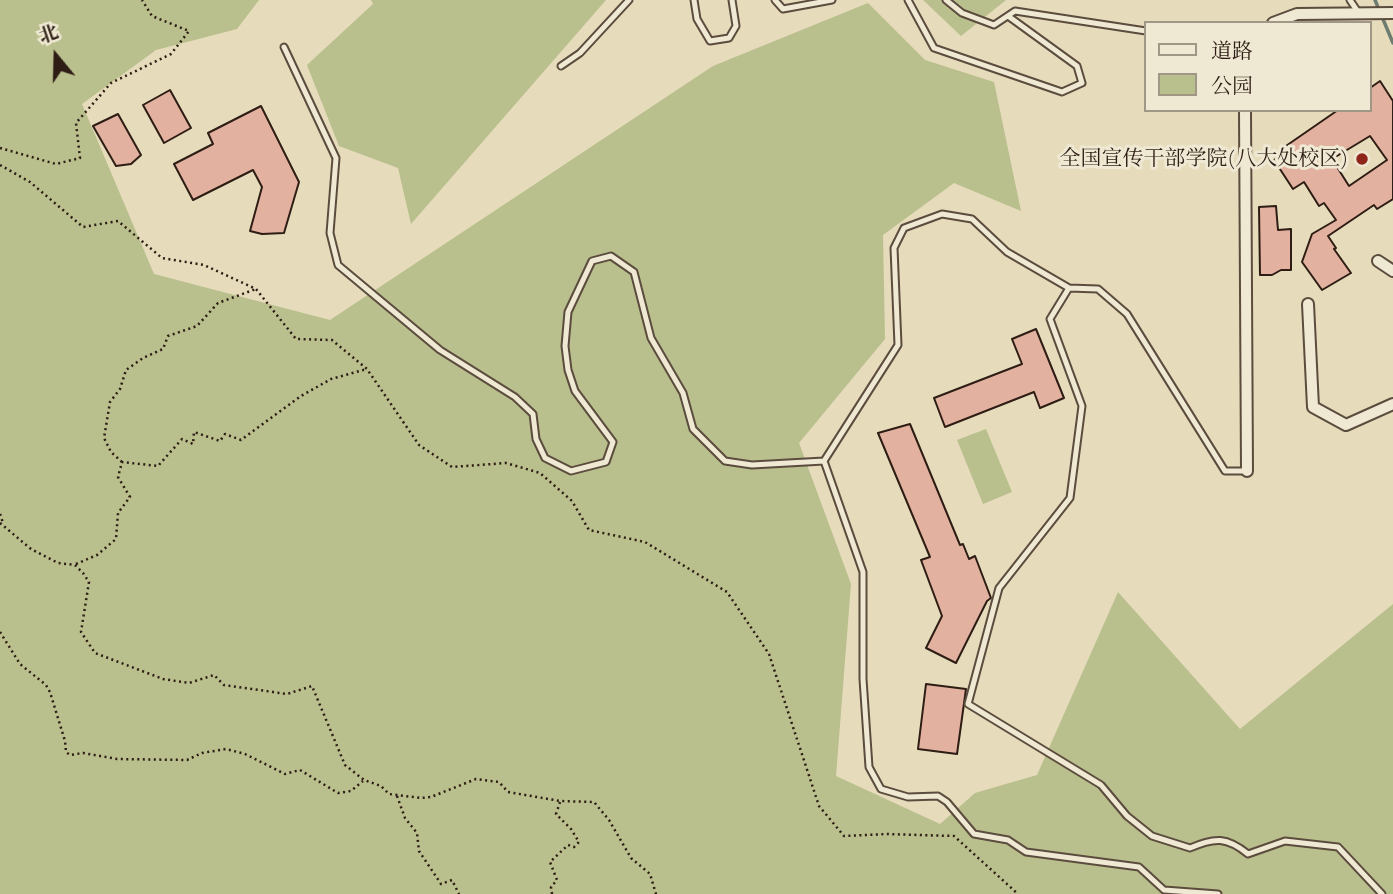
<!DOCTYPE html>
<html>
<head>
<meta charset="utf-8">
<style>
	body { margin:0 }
	#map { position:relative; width:1393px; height:894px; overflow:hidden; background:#e6dbbb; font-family:"Old Standard TT","Noto Serif SC",serif }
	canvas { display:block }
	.legend { position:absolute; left:1144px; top:21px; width:228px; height:91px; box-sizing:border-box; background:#efe8d3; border:2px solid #a19787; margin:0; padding:9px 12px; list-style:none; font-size:21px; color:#2d1d14 }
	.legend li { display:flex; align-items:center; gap:14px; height:35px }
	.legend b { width:35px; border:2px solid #a19787 }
	.north { position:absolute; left:21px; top:21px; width:70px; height:70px; -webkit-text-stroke:5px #efe8d3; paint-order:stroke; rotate:341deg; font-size:19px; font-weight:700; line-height:28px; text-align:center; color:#2d1d14 }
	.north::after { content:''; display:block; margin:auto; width:24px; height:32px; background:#2d1d14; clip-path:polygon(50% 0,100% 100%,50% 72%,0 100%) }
</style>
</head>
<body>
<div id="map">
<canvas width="1393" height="894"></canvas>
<ul class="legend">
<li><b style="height:9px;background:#efe8d3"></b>道路</li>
<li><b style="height:19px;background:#b9bf8d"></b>公园</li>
</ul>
<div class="north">北</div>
</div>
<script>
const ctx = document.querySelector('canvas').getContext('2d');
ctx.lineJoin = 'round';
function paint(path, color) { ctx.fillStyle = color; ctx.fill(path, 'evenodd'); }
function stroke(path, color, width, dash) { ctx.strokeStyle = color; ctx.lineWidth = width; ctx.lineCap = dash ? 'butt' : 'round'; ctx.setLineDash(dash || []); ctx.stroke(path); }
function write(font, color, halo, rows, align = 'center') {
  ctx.font = font + ' "Old Standard TT","Noto Serif SC",serif'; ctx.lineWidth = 6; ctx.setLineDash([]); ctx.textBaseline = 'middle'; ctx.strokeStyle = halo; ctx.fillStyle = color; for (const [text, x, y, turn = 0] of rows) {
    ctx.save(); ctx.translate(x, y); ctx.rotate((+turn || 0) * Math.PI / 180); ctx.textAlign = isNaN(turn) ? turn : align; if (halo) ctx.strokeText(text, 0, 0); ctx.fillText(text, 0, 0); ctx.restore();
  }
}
paint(new Path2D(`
	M0 0H259L237 29 156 50 82 104 154 274 330 320 713 66 868 3 925 60 994 82 1021 211 954 183 883 235 885 339 799 443 851 584 836 776 940 824 975 793 1037 775 1118 592 1240 729 1393 604V894H0Z
	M371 0H606L411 224 398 168 339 146 307 65 373 4Z
	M923 0H1006L961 36Z
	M986 429 1012 492 983 504 957 440Z`), '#b9bf8d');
stroke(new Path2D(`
	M1375 0 1393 43`), '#6c7c70', 3.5);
const building = new Path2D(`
	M1380 81 1393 101V199L1377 209 1374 205 1328 236 1336 248 1334 249 1351 273 1322 290 1302 262 1312 234 1336 220 1324 203 1319 206 1304 182 1293 189 1274 160 1285 152 1283 148 1338 110H1370V88ZM1370 136 1387 160 1349 186 1332 159Z
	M170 90 191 128 164 143 143 105Z
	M261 106 299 182 284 233 262 234 250 231 262 187 253 170 193 200 174 164 213 144 208 133Z
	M118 114 141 155 131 164 116 166 93 126Z
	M1276 206 1278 230 1291 229V270H1281L1272 275H1260L1259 207Z
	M1036 329 1064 398 1040 408 1034 392 945 427 934 398 1022 364 1012 339Z
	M910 424 960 545 963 544 969 559 975 556 991 598 987 601 956 663 926 648 942 616 921 560 930 557 878 433Z
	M926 684 966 689 957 754 918 749Z`);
paint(building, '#e3b19f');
stroke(building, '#2d1d14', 2);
const lane = new Path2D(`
	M694 0 697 19 710 41 729 38 736 26 732 0
	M775 0 783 9 832 0
	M908 0 934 48 1062 92 1082 83 1077 66 1008 16
	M946 0 962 13 994 25 1015 11 1146 31
	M1350 0 1358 12
	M284 47 336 158 330 233 338 265 440 350 515 397 533 414 536 439 545 458 571 471 606 462 613 442 575 391 568 370 565 346 568 312 592 261 611 256 634 272 651 338 683 393 693 429 725 461 752 465 824 461
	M561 66 580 53 629 0
	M1069 288 1007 252 972 219 942 214 904 228 894 248 898 345 824 461 863 572V679L869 767 881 789 908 797 938 796 947 802 974 834 1008 840 1026 852 1139 867 1164 890 1218 894
	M1247 471H1225L1127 314 1098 289 1069 288 1050 319 1082 406 1070 498 999 588 968 704 1101 785 1127 816 1152 836 1190 848C1215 837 1227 837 1248 854L1285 841 1338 847 1382 894`);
const street = new Path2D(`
	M1273 23 1297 14 1393 13
	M1245 110 1247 471
	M1378 261 1393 271
	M1308 304 1313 407 1346 425 1393 404`);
stroke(lane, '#5b4c3e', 9);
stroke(street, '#5b4c3e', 14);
stroke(new Path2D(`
	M0 148 56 164 80 158 76 123 111 83 171 54 189 31 152 16 142 0
	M0 165 30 182 83 227 118 221 162 258 204 265 256 289 296 339 332 340 367 369 419 445 452 467 506 463 540 473 572 501 589 530 645 542 727 592 769 654 819 806 844 836 886 834 954 836 1018 894
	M122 462 111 452 104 438 110 402 120 389 126 370 143 358 163 349 168 336 197 326 218 303 256 289
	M0 514 3 523
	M0 523 31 549 58 563 75 565 83 573 89 582 81 632 95 653 163 679 189 683 214 675 224 685 287 694 312 686 345 765 364 780 381 786 389 794 421 798 431 797 476 779 499 782 508 792 560 801 594 802 609 820 631 858 650 874 656 894
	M76 564 97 555 116 539 118 513 130 497 118 477 122 462 158 466 182 439 193 444 194 432 220 441 225 434 241 440 301 396 331 379 367 369
	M0 632 20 664 46 685 50 692 65 741 66 752 70 755 83 753 117 759 187 760 202 753 226 749 245 754 285 774 300 770 338 793 351 791 363 781
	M397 796 405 818 417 833 419 851 441 884 452 880 459 894
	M552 894 551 887 557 880 550 862 568 845 574 847 579 842 571 829 556 814 560 802`), '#2d1d14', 2.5, [2, 3.5]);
stroke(lane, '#efe8d3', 5);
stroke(street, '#efe8d3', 10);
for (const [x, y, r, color] of [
	[1362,159,7,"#8f2418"]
]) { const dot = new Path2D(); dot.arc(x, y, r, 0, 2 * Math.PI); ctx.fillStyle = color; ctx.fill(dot); stroke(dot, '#efe8d3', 2.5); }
write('21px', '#2d1d14', '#efe8d3', [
	["全国宣传干部学院(八大处校区)",1348,159]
], 'right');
</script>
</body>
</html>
